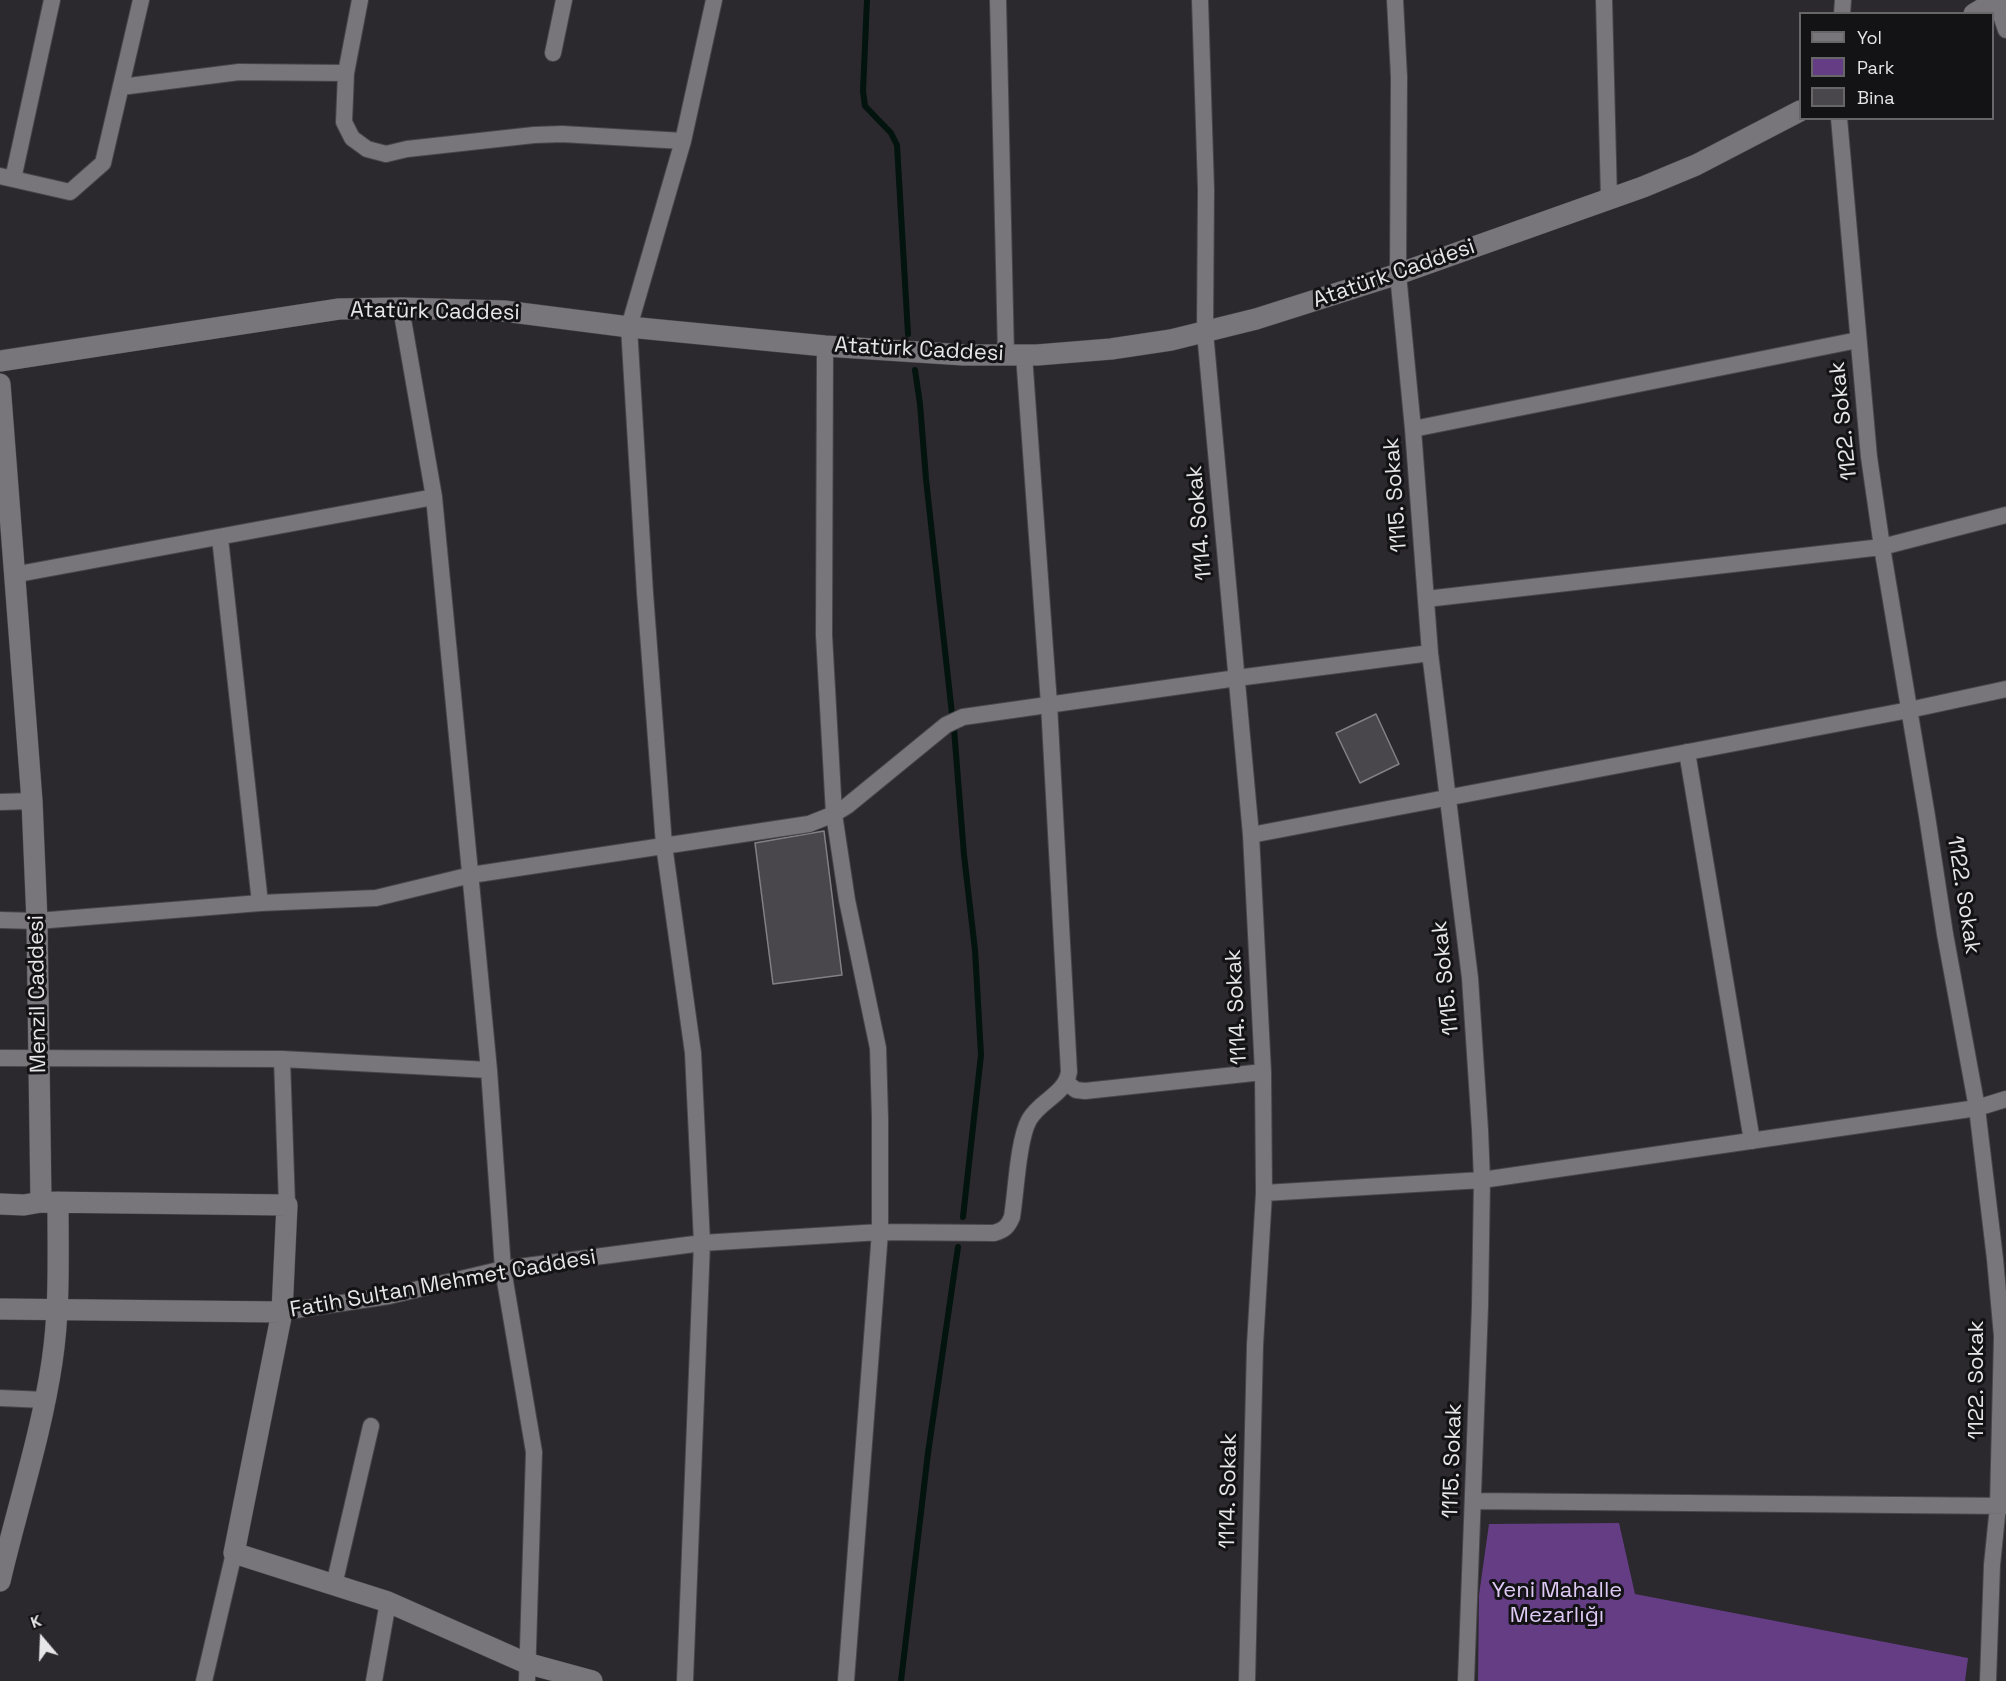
<!DOCTYPE html>
<html>
<head>
<meta charset="utf-8">
<style>
	body { margin:0 }
	#map { position:relative; width:2006px; height:1681px; overflow:hidden; background:#2b292e; font-family:"Space Grotesk",sans-serif }
	canvas { display:block }
	.legend { position:absolute; left:1799px; top:12px; width:195px; height:108px; box-sizing:border-box; background:#131215; border:2px solid #676669; margin:0; padding:8px 10px; list-style:none; font-size:18px; color:#e6e5e8 }
	.legend li { display:flex; align-items:center; gap:12px; height:30px }
	.legend b { width:30px; border:2px solid #676669 }
	.north { position:absolute; left:12px; top:1609px; width:60px; height:60px; -webkit-text-stroke:4px #131215; paint-order:stroke; rotate:341deg; font-size:16px; font-weight:700; line-height:24px; text-align:center; color:#e6e5e8 }
	.north::after { content:''; display:block; margin:auto; width:21px; height:27px; background:#e6e5e8; clip-path:polygon(50% 0,100% 100%,50% 72%,0 100%) }
</style>
</head>
<body>
<div id="map">
<canvas width="2006" height="1681"></canvas>
<ul class="legend">
<li><b style="height:8px;background:#78757b"></b>Yol</li>
<li><b style="height:16px;background:#643d85"></b>Park</li>
<li><b style="height:16px;background:#49464c"></b>Bina</li>
</ul>
<div class="north">K</div>
</div>
<script>
const ctx = document.querySelector('canvas').getContext('2d');
ctx.lineJoin = 'round';
function paint(path, color) { ctx.fillStyle = color; ctx.fill(path, 'evenodd'); }
function stroke(path, color, width, dash) { ctx.strokeStyle = color; ctx.lineWidth = width; ctx.lineCap = dash ? 'butt' : 'round'; ctx.setLineDash(dash || []); ctx.stroke(path); }
function write(font, color, halo, rows, align = 'center') {
  ctx.font = font + ' "Space Grotesk",sans-serif'; ctx.lineWidth = 6; ctx.setLineDash([]); ctx.textBaseline = 'middle'; ctx.strokeStyle = halo; ctx.fillStyle = color; for (const [text, x, y, turn = 0] of rows) {
    ctx.save(); ctx.translate(x, y); ctx.rotate((+turn || 0) * Math.PI / 180); ctx.textAlign = isNaN(turn) ? turn : align; if (halo) ctx.strokeText(text, 0, 0); ctx.fillText(text, 0, 0); ctx.restore();
  }
}
paint(new Path2D(`
	M1619 1523 1635 1594 1968 1658 1965 1681H1478L1479 1595 1489 1524Z`), '#643d85');
stroke(new Path2D(`
	M867 0 863 91 865 106 891 133 897 145 908 334
	M915 370 920 404 926 479 952 714
	M954 729 964 855 975 950 981 1055 963 1217
	M901 1681 928 1453 958 1247`), '#03130e', 6);
const building = new Path2D(`
	M1376 714 1399 764 1360 783 1336 733Z
	M824 831 842 975 773 984 755 843Z`);
paint(building, '#49464c');
stroke(building, '#838086', 1.5);
const minor = new Path2D(`
	M360 0 346 73 344 122 352 138 367 149 386 154 407 149 534 135 562 134 683 141
	M998 0 1006 355
	M1200 0 1206 189 1205 332 1251 835 1263 1072 1264 1193 1255 1345 1247 1681
	M1395 0 1399 77 1398 274 1413 429 1430 653 1470 978 1480 1130 1482 1180 1480 1306 1466 1681
	M1604 0 1609 199
	M1996 1 2006 30
	M1842 14 1843 0
	M553 53 564 0
	M121 87 239 72 346 73
	M1839 118 1869 457 1882 547 1927 816 1945 934 1977 1108 1995 1259 2002 1336 1998 1506 1992 1565 1988 1681
	M0 176 70 192 103 163 141 0
	M13 179 52 0
	M401 308 434 497 489 1070 503 1269 534 1452 527 1681
	M825 346 824 635 834 814 847 900 878 1048 880 1118V1232L846 1681
	M1413 429 1858 340
	M13 575 434 497
	M1426 599 1882 547 2006 515
	M1687 752 1752 1141
	M0 802 32 801
	M1251 835 1909 710 2006 689
	M260 903 376 898 471 875 809 824 834 814 847 806 946 725 963 717 1237 678 1430 653
	M0 920 37 921 260 903 220 538
	M0 1058 282 1059 489 1070
	M282 1059 287 1205
	M1067 1083 1076 1090 1085 1091 1263 1072
	M1264 1193 1482 1180 1977 1108 2006 1099
	M282 1312 389 1296 503 1269 702 1243 880 1232 994 1233C1004 1230 1008 1227 1012 1217 1016 1193 1018 1140 1029 1120 1040 1100 1065 1095 1069 1072L1049 704 1024 355
	M0 1398 45 1400
	M1474 1501 2006 1506
	M334 1585 371 1426
	M204 1681 234 1553
	M374 1681 388 1602
	M685 1681 702 1243 693 1053 664 845 645 593 629 327 683 141 714 0`);
const tertiary = new Path2D(`
	M1974 14 1997 0
	M0 361 339 309 401 308 504 311 629 327 825 346 964 355H1037L1111 349 1171 340 1256 319 1398 274 1643 187 1696 165 1800 111
	M0 384 32 801 37 921 41 1202
	M0 1204 24 1205 41 1202 287 1205 282 1312 234 1553 388 1602 526 1663 592 1681
	M0 1309 282 1312
	M0 1581C17 1508 41 1436 52 1362 60 1309 58 1256 58 1202`);
stroke(minor, '#464548', 18);
stroke(tertiary, '#464548', 22);
stroke(minor, '#78757b', 16);
stroke(tertiary, '#78757b', 21);
write('22px', '#e6e5e8', '#131215', [
	["Atatürk Caddesi",1394,274,-19],
	["Atatürk Caddesi",435,312,1],
	["Atatürk Caddesi",919,350,3],
	["1122. Sokak",1844,421,-96],
	["1115. Sokak",1396,495,-94],
	["1114. Sokak",1200,523,-95],
	["1122. Sokak",1963,895,81],
	["1115. Sokak",1446,978,-96],
	["Menzil Caddesi",38,994,-91],
	["1114. Sokak",1237,1007,-93],
	["Fatih Sultan Mehmet Caddesi",443,1284,-10],
	["1122. Sokak",1977,1380,-90],
	["1115. Sokak",1453,1461,-88],
	["1114. Sokak",1229,1491,-89]
]);
write('22px', '#dfcaf5', '#131215', [
	["Yeni Mahalle",1557,1591],
	["Mezarlığı",1557,1616]
]);
</script>
</body>
</html>
